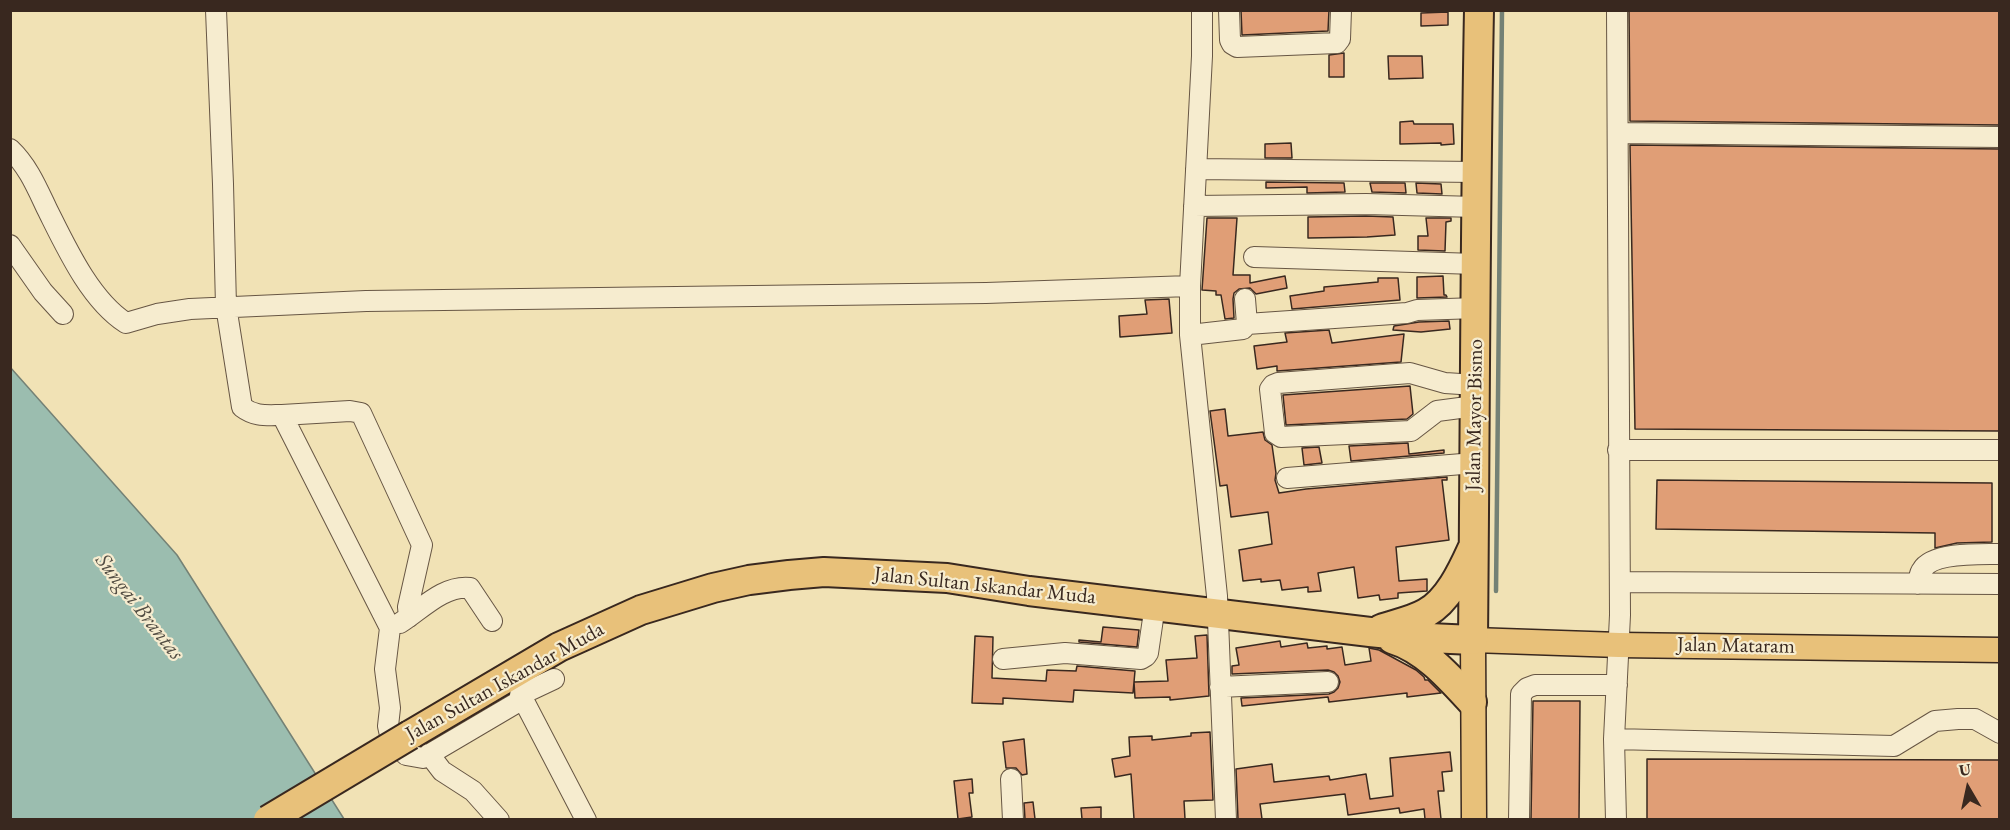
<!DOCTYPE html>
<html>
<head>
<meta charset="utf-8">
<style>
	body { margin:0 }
	#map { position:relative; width:2010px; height:830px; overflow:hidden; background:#f1e2b5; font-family:"EB Garamond",serif }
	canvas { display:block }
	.frame { position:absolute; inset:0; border:12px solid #39281f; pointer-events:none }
	.north { position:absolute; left:1938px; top:758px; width:60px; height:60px; -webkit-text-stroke:4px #f6eccf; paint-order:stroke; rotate:351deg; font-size:16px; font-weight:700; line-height:24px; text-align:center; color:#39281f }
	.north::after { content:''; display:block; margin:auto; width:21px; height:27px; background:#39281f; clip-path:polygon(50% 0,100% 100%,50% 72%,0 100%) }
</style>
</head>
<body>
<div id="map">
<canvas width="2010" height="830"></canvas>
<div class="frame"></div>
<div class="north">U</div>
</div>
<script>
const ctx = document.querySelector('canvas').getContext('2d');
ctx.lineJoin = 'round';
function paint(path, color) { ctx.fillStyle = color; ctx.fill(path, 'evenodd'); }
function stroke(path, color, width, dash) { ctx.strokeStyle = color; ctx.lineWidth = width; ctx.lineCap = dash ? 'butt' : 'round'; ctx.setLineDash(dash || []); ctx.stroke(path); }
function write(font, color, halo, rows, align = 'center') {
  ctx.font = font + ' "EB Garamond",serif'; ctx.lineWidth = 4.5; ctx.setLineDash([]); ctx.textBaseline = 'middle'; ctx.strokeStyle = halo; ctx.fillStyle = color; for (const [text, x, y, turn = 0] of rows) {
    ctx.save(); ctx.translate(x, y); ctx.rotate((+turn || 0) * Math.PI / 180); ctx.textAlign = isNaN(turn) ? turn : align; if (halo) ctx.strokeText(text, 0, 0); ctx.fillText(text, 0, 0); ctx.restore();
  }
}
const water = new Path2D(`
	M10 367 177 555 344 819H11Z`);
paint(water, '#9bbdaf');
stroke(water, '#748175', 1.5);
stroke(new Path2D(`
	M1496 591 1502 10`), '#748175', 4.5);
const building = new Path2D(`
	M1241 10H1329L1328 31 1242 35Z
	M1629 10H2000V125L1630 121Z
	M1448 12V25L1421 26V13Z
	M1344 53V77H1329V55Z
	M1388 56H1422L1423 78 1389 79Z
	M1413 121 1414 124H1453L1454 144 1441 145V143L1400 144V122Z
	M1291 143 1292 158H1265V144Z
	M1630 145 2000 149V431L1635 429Z
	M1266 182 1344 183 1345 192 1307 193V187L1266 188Z
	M1370 183H1405L1406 193 1372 192Z
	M1416 183 1441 184 1442 194 1417 193Z
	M1366 216 1393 217 1395 235 1367 237 1308 238V217Z
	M1207 218H1237L1233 275H1250V283L1285 276 1287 288 1256 294 1250 288 1239 289 1234 293 1233 299 1234 318 1225 319 1221 295H1216V291L1202 290Z
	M1426 218H1451V221L1446 222 1445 251 1418 250V236H1428Z
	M1443 276 1444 295H1446L1447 297 1417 298V277Z
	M1378 278H1398L1400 300 1292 309 1290 296 1324 291V287L1378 282Z
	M1169 299 1172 333 1120 337 1119 316 1147 314 1145 300Z
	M1449 321 1450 329 1421 332 1393 330 1394 326 1419 322Z
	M1329 330 1332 343 1404 334 1401 362 1277 371V366L1257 369 1254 346 1287 342 1285 333Z
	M1410 386 1413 414 1407 419 1286 425 1283 395Z
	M1225 409 1228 436 1263 432 1265 440 1272 445 1276 473 1275 480 1279 493 1306 489 1447 477V480H1442L1449 540 1396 547 1399 581 1427 579V591L1398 593V598L1380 600 1379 595 1358 598 1354 567 1318 573 1321 591 1308 592V587L1282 590 1280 580 1261 582V579L1243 581 1239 550 1272 544 1268 512 1231 517 1227 485 1220 486 1210 411Z
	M1408 443 1409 454 1444 450V453L1351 461 1349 446Z
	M1319 447 1322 463 1304 465 1302 448Z
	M1657 480 1992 483V542L1957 543 1935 548V533L1656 529Z
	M1103 627 1139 630 1137 647 1079 642V640L1101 642Z
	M1207 635 1209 696 1170 700V697L1135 698 1134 682 1168 681 1166 660 1197 658 1195 636Z
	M975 636 993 637 992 678 1046 681 1047 670 1076 671 1077 666 1135 671 1133 693 1074 690 1073 702 1003 698V704L972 703Z
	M1280 641 1281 647 1307 643 1308 648 1327 646V649L1342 647 1345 665 1371 661 1369 648 1379 650 1416 670 1424 677 1425 680H1428L1441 693 1407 697V693L1329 702 1328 697 1242 706 1241 698 1329 694 1334 692 1338 688 1340 682 1338 676 1334 672 1328 670 1232 674V666L1239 665 1236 648Z
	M1533 701H1580L1579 819H1531Z
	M1210 732 1213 800 1184 801 1185 819H1134L1131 774 1115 777 1112 759 1130 756 1129 737 1152 736V740L1191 736V733Z
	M1024 739 1027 774 1022 775 1016 768H1006L1003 742Z
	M1450 752 1452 771 1442 772 1444 791H1438L1441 819H1425L1424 809 1400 813 1399 808 1348 815 1345 794 1260 804 1262 819H1238L1236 769 1272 764 1274 782 1329 776 1330 780 1366 774 1370 799 1393 796 1390 758Z
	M1647 759 2000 760V819H1647Z
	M972 779 973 793H969L972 817 958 819 954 781Z
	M1033 802 1035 819H1025L1024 803Z
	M1101 807V819H1082L1081 808Z`);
paint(building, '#e09e76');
stroke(building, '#39281f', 1.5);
const minor = new Path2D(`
	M216 10 223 184 226 306 242 407C255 417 267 415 282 415L390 628 385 669 390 708 388 726 390 735 406 755 423 758 518 702 525 703 586 820
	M1202 10V56L1190 286V335L1217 596 1226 820
	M1229 10 1230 40 1232 44 1237 47 1337 43 1340 39 1341 10
	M1618 133 2000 137
	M10 149C28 166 37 188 47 209 66 247 90 300 126 323L157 314 190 309 366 301 986 293 1190 286
	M1196 169 1476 172
	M1194 206 1366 204 1476 207
	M10 245 43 292 63 314
	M1254 257 1476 264
	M1245 299 1247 324
	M1190 335 1243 329 1247 324 1407 313 1417 310 1477 308
	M1475 406 1437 411 1411 431 1281 437 1275 433 1270 389 1273 385 1278 383 1410 373 1445 383 1476 385
	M282 415 350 411 361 413 422 545 408 607 409 617
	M1618 450H2000
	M1287 478 1475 463
	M1620 582 2000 584
	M1918 584C1919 580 1919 573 1922 570 1932 552 1981 554 2000 554
	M400 623C421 610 443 585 470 588L492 621
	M1003 659 1065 653 1141 659 1146 656 1148 653 1155 605
	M1220 687 1328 682
	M521 701 520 695 554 679
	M1614 739 1894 746 1935 721 1958 719H1975L2000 733
	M429 754 442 771 473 791 499 820
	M1011 779 1013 820
	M1519 820 1521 694 1527 688 1535 685H1617
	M1616 820 1614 739 1620 615 1617 10`);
const major = new Path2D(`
	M1474 820 1473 640 1619 645 2000 650`);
const highway = new Path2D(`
	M1381 629C1395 624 1412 621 1426 613 1448 601 1462 571 1472 549
	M1392 639C1425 649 1450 678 1472 702
	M410 735 559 647 641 610 713 588 749 580 789 575 824 572 947 578 1029 591 1370 632 1429 638 1473 640C1475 430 1475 220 1479 10`);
stroke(minor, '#675644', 22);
stroke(major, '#39281f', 27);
stroke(highway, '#39281f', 32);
stroke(minor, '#f6eccf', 20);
stroke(major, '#e8c17a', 24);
stroke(highway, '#e8c17a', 28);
const highwayBridge = new Path2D(`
	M268 820 410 735`);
stroke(highwayBridge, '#39281f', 32, []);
stroke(highwayBridge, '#e8c17a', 28);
write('21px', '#39281f', '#f6eccf', [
	["Jalan Mayor Bismo",1475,415,-89],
	["Jalan Sultan Iskandar Muda",985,586,6],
	["Jalan Mataram",1736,646,1],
	["Jalan Sultan Iskandar Muda",505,682,-29]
]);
write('italic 22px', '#524d43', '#f6eccf', [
	["Sungai Brantas",139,607,52]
]);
</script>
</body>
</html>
